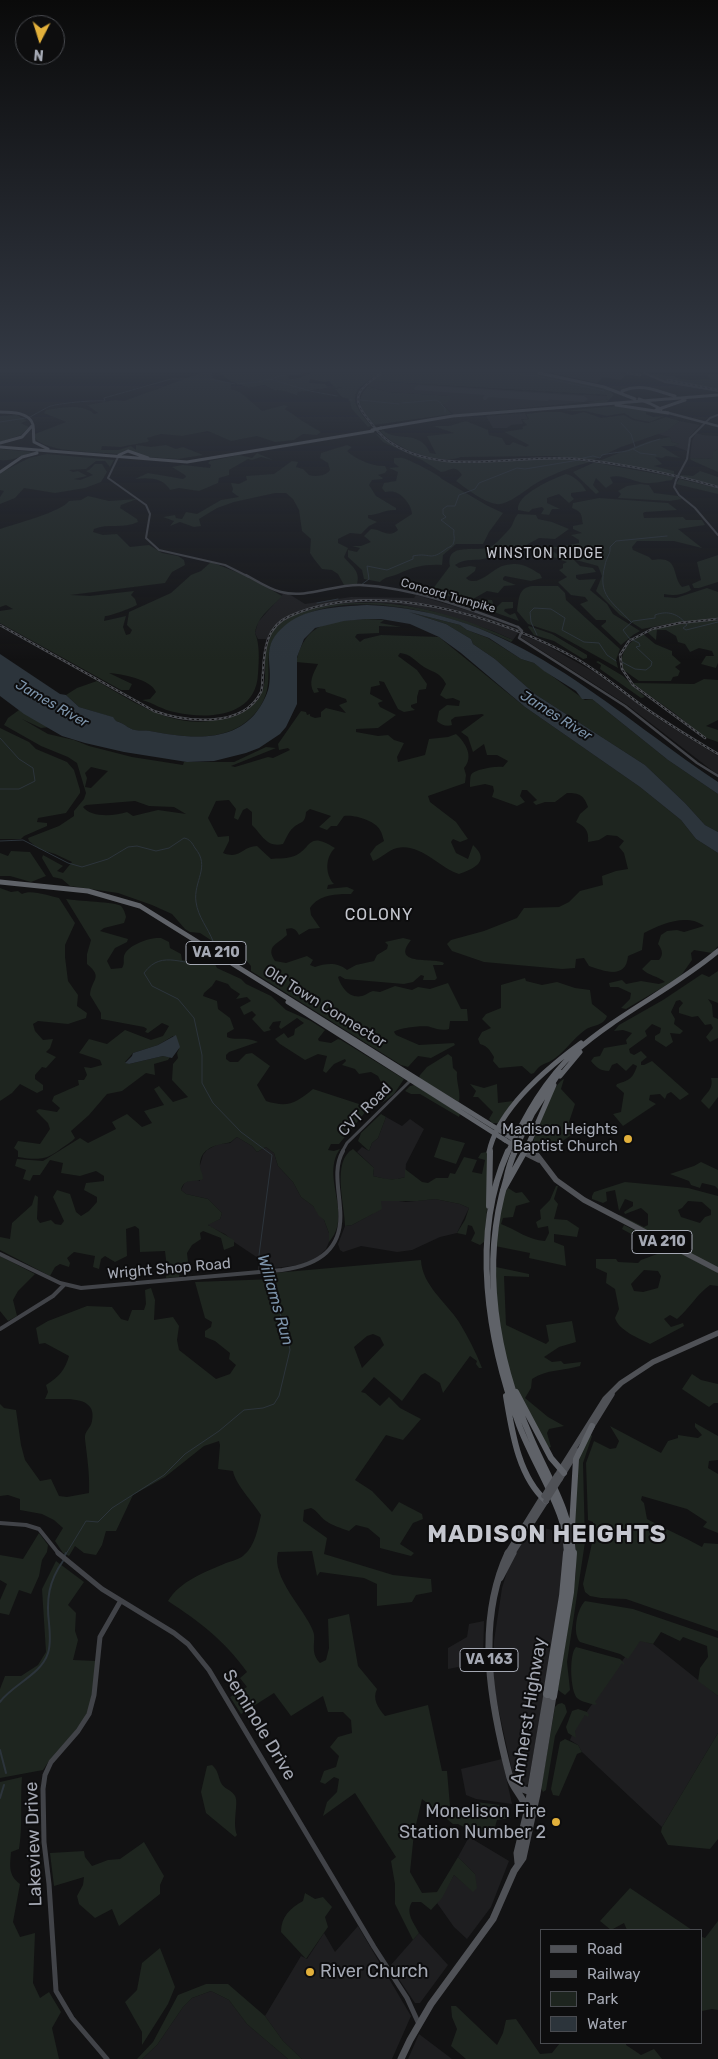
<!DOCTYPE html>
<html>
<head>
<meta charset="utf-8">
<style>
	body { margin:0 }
	#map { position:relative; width:718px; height:2059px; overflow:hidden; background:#121213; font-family:Rubik,sans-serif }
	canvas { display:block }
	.legend { position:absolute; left:540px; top:1929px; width:162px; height:115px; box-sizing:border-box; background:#0d0d0e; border:1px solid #494b50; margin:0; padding:6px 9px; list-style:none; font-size:15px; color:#a4a8b3 }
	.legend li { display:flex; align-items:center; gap:10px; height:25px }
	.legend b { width:25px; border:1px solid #494b50 }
	.north { position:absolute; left:15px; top:15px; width:50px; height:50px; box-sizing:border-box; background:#0d0d0e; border:1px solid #494b50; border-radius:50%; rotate:185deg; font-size:14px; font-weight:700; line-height:20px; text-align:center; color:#a4a8b3 }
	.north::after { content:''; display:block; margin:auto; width:18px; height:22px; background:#e2b03b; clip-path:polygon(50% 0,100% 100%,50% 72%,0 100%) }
</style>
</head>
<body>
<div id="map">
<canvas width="718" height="2059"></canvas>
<ul class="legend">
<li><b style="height:6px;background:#4f5156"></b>Road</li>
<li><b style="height:6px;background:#4a4c51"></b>Railway</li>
<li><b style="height:14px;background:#1e251f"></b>Park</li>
<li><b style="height:14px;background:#2c343b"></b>Water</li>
</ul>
<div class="north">N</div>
</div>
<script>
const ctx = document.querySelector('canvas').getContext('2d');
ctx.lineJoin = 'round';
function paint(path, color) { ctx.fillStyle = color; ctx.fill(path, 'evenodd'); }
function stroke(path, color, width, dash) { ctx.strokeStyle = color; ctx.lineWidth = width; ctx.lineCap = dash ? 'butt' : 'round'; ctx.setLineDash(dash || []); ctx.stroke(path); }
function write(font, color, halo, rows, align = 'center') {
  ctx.font = font + ' Rubik,sans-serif'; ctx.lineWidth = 4; ctx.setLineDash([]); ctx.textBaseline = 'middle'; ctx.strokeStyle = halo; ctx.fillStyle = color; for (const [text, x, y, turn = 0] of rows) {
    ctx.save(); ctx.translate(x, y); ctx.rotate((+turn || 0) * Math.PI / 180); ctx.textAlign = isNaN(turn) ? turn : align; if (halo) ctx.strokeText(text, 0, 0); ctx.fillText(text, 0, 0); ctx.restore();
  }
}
paint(new Path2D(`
	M552 373H621L626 374 621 380 603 377 597 383Z
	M372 381 573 394 607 396 606 400 454 415 443 405 450 396 388 392 368 386Z
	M525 413 528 419H521L523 424 511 425 507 428H493L486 416Z
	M680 421 700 425 690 436 687 451 674 446 679 444 672 442 670 437 657 434 669 429Z
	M696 433 703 435 718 436V449L715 451 712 459 690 458 692 441Z
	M283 594H289L305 604 351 597 414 598 416 595 470 611 520 630 513 640 493 631 432 611 400 604 364 602 329 606 303 612 284 622 271 632 267 639H258L255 633 258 622Z
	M521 635 541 642 596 673 660 720 718 756V775L627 705 522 638Z
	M386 1117 402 1126 410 1119 424 1129 406 1164 405 1177 398 1179H385L373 1176 374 1168 357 1152 362 1147 369 1151 372 1143 378 1138Z
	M237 1137 252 1146 257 1152 266 1147 274 1153 278 1166 293 1182 301 1197 313 1206 324 1220 329 1233V1242L326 1249 315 1260 300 1265 258 1270V1258L234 1242 225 1234 210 1227 208 1224 220 1219 222 1213 208 1199 186 1194 181 1190 185 1182 194 1179 200 1181V1165L203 1155 207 1150 218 1144 230 1143Z
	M385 1199 406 1202 435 1199 460 1204 469 1208 457 1233 440 1237 412 1250 397 1252 361 1246 343 1252 340 1250 338 1244 345 1226 352 1225 372 1214 380 1201Z
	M533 1525 563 1533 564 1568 539 1724 528 1784 525 1786 516 1783 513 1775 496 1698 493 1674 494 1641 502 1588 510 1562Z
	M484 1621 483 1662 448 1669V1648L467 1637 469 1624Z
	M639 1640 653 1644 718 1696V1733L662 1827 582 1752 578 1745 570 1740 574 1730 632 1647Z
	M502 1759 512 1804 476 1799 466 1795 461 1769Z
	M469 1837 509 1861 491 1907 467 1939 454 1927 437 1903 454 1875 473 1891 475 1874 458 1857Z
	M358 1926 411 2016 392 2059H302L283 2041 265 2016 301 1956 307 1959 324 1933 335 1952Z
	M419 1933 448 1965 420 2003H415L390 1966Z
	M211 1991 229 2000 247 2024 288 2059H142L157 2045 183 2007 192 1998Z
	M419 2034 452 2059H408Z`), '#1e1e20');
paint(new Path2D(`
	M201 373H212L213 378 231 384V389L240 392 262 411 284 405 288 406 285 409C297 417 308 425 321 432L317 435 303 434 294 440 275 442 257 436 231 441 208 431 182 436 161 434 147 438 149 441 147 442 120 447 102 446 101 450H119L131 446 136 450V445L151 447 166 445 176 449 183 447 203 455 178 459 147 457 126 451 118 454C99 452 47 453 35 438V434L66 422 44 413 46 410C61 408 83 403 94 414L98 413 87 405 115 400 124 401Z
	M220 373H306L288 376 290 379 300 378 311 373H379C349 393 348 398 371 426L368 427 352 409 349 399 342 397 335 389 343 387 335 388 329 381 324 382 310 379 309 383 325 384 328 388 298 392 297 394 299 396 285 391 274 390 264 385 249 388 230 381Z
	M383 373H534L590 384 607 389 614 395 607 402 590 404 588 402 609 399H606L607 395 372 381Z
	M649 374 674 376C683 383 700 378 712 380L706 375 718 374V389L667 380 717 390 663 381Z
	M368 386 388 392 451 396 450 400 443 405 452 414 374 425C362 411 353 402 368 386Z
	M615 406 668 414V415L646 412V414L653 417 664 416 650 422 634 419 624 413 607 416 585 411H563Z
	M542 412H561L572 415 584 412 601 418 624 415 633 420 648 423 666 417 680 421 667 431 621 447 593 460 553 456 461 457C440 466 394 448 380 431L383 430C396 443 419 428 430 453L436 454 427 436 454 433 433 426H449L466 421 488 430 489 435 502 438 506 445H510L513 442 526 447 529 445 504 432 523 429 522 427 527 425 522 420 529 419 526 414Z
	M17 415 27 421 21 423 29 427 21 435 0 442V416Z
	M375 433 401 450 439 460 465 462 555 458 590 462C573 466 556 473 540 481 528 487 509 506 496 504 483 502 467 489 456 481L462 475C454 463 449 472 441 472L422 460 383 442Z
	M670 437 672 442 680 444 674 446H661L680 458 666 456 662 458 655 457 662 464 654 466 674 471V476L599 461 649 441Z
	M347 445 352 447 347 451C355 459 373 467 385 466L387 470 385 473 378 475 383 478 382 479 372 480 369 485 376 496 396 508V510C386 509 379 515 368 515V518L377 522 369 526 361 534 350 533 338 539V543L348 548 344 557C351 566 361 571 357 584L344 585 338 574 332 570 322 569 314 559 310 553 311 539 302 531 299 510 293 499 286 493H275L234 502 217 508 199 519 201 526 194 527 180 522 170 526 174 521 163 517 175 515 176 518 182 519 186 512 197 514 221 500 239 497 232 492 233 489 231 483 239 484 247 480 246 476 274 474 292 461 298 462 296 467 303 469 309 475C316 477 326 476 330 470L328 463 320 458 321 453Z
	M0 449 34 452C21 455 12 462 0 460Z
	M718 449V472L691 460 690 458 712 459 713 452Z
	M257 453 273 460 261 457 252 460 248 459 229 470V475L219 478 218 483 199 491 179 488 170 490C164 478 148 477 135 479L148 473 183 479 186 477 185 475 172 467 183 465 210 468 211 465 208 463 210 461 239 455 252 458Z
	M47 454 114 460 110 467 105 461H96L86 469 69 470 73 472 78 471 87 476 74 479 80 480 93 475 86 471 89 470 95 464H102L107 472 101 482 85 488 55 493 24 488 15 498 0 504V497L4 491 0 490V473L29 458Z
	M394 458C398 458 402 457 406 459 413 462 438 474 442 479L488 506 503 513 489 532 483 544H456L443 555 442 565C425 564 413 567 398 574 391 577 386 576 380 582L364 579 362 570 348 557V550L357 552 360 548 352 546H361L371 542 364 536 371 529C382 529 388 539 398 530L395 525 412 514C412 506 402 493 394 492 393 491 386 492 385 492L382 488 384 483 396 481 398 472 389 468 399 467 394 463Z
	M593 463H597L674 477 672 480C664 481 652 484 645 483 633 482 623 474 610 477L613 483 606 488 596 478 593 485 599 492 596 494 573 472Z
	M700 471 718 477V486L680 477 681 475 693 476Z
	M566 474C573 475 583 484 586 491L571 493V496L574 499 569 503 559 494 547 498V503L560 509H552L549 515 541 514 544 509 542 507 532 509 529 512 518 510C516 494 553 479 566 474Z
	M679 479 718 488V494L676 484Z
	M640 484 649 485 654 493 678 496 682 499 670 501 618 498 621 494 618 491 627 486Z
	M88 496 109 501 137 499 121 505 120 508 137 519 138 522C124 529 108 523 94 529L93 532 103 535 117 534 130 547 149 545 162 553 178 556 184 560 185 565 172 572 165 583 70 595 90 596 134 591 131 595 135 599 137 605C131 608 111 616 105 616L104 621 126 616 123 627 126 635 130 634 132 630 127 625 129 612 171 593 191 575 201 571 211 562 249 577 282 596C272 608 258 615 255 633 260 644 259 661 258 674 256 717 208 720 174 712 163 710 153 703 142 700L150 699 156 692C151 679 121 674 109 673L132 684 129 690H121L0 623V611L13 609 6 605 0 607V529C15 524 61 512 69 501L81 500Z
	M599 498 668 503 677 510 645 512 643 513 644 518 683 517 686 520H702L705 525 678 529 702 548 674 541H637L632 547 633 550 649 557 652 560C680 555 671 575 682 587L689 585 691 590C682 595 674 596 664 594V597L676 598 707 588 718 592V619L673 623 642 629 620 615 596 591 602 576 598 566 565 557 560 553 573 548 556 549 550 547H560L579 543V540L571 535 582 533 573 529V526L583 524C581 515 583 512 572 508L573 503Z
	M518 514 536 515 538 519 552 522 569 529 555 539 539 538 521 548 503 546C497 550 494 555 487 558 476 562 467 557 455 565L459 568 470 566 476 567 475 571 466 578C476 588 491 571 500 567 503 565 511 564 515 564 525 564 533 570 540 574L542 578 531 581 505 576 503 578V580L516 585 504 586 498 593 487 591 473 599 492 600 494 606 497 607 502 602H513V608L505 609 504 611 510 615 515 613 519 621 432 590 450 566C445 540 480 554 492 546 498 542 506 533 511 527 514 522 514 518 518 514Z
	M548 548 560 556 574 560 580 566 593 568 596 572 576 575V578L579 580 596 579 590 590 607 604 613 614 640 631 633 635 621 645 601 626 606 622V620H596L580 604 588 601 585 597 571 595 558 582 567 577 559 570 563 568V564L567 562 545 554V550Z
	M718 555V582L699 588H694L692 584 701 580 697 562Z
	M532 586H558L565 593 566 600 620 649 616 660 618 668 555 633 528 624 517 611C519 599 518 588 532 586Z
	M381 603C428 606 471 621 513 640L511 642C455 615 354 586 296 619 249 645 282 673 260 707 234 745 188 738 149 731 144 730 139 731 134 730 129 729 126 725 121 723 117 721 116 722 112 717L79 707 66 695 77 688 97 681C141 706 182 736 235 714 247 709 258 702 263 689 269 671 259 646 273 630 295 604 350 602 381 603Z
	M409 612 460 625 467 630 488 638 521 659 534 663 585 700 592 699 668 760 718 794V832L705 825 685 803 645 765 535 694 495 659 473 644 471 639 446 624Z
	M366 619 384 620 380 623 401 627 379 626V633L357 634 355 637 360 642 364 639 381 635 439 637 525 707 640 787 681 820 696 839 718 853V946L712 953 694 950 691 953 692 960 680 977 626 1009 621 1008 630 999 631 993 618 987H610L609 983 622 980 626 984 641 981 659 984 665 982C658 976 649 976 642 969L651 960H659C664 955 662 949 658 944L661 935 667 931 677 930 684 932 704 926C687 913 661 924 644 933L642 950 628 956C626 980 604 971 589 966L584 958 576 959 575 968 562 969 484 962 452 951 447 944 451 940 484 931 517 918 524 908 559 907 569 902 580 891 603 885 602 876 616 871 628 869 624 853 619 847 624 841 617 836 607 835 599 840 588 842C589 830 585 827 576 822L580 814 588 807C584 795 579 793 567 793L555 802H545L536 805 533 802 537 800 527 790H522L520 796 525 802 517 806 492 797 494 791 493 786 485 784 470 787C470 784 470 777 471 775 474 769 497 766 503 767L508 761 497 755H487L484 744 473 752 468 737 461 732 484 715 482 714 455 717 451 720 452 725C447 727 441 725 437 721L439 711 447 705 459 706 460 701 453 698 446 699 440 695 446 684C440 672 434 673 424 667 415 661 411 654 400 653L398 656 417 670 427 684 426 689 419 690 417 697V703L411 705V707L415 710 404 712 398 709 384 682 379 681 380 685 371 687 370 694 383 701 378 703 380 707 396 715 378 728 356 729V732L378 736 388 735 394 740 404 743 397 757 398 762 425 755 429 739 448 737 456 734C466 743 474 757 464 768L466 775 465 783 428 796 430 802 456 822 468 839 460 842 453 839 451 842 456 853 468 859 473 845C491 861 474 869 459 874 439 868 421 843 397 848 388 850 382 858 373 861L370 854 376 846 384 841C383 838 382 833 380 830 376 821 354 814 344 816L337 826H331L327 830 319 827 331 816 310 809 306 812C305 825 300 821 293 828 289 831 286 839 283 844 267 848 262 835 252 825V812L247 808 243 810 238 820 234 818 236 809 229 800 216 801 208 818 218 837 229 836V841L223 853C241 860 242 846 257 846L271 859C277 858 285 859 291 857 313 851 305 829 335 848 325 857 325 875 334 884L328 885 327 889 347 887 354 890 351 894C337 894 319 894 310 908L311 915 320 928 309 929 299 935C296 929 293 927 286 929L287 935C278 944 265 946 275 961L286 963 307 956 313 960 310 965 315 967C326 963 338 962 347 970L356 965 374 961 377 955 387 949 388 945 385 942 403 938 411 940C389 967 437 957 444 963L443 965H433L437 978 435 980H423L424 976 421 975 413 982 404 984 345 979 340 976 338 977C341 987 349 999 362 996 366 995 369 992 373 991L380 992 395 986 412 990 418 987 430 989 448 983 461 1009H467L468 1021H450L449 1029C442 1031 437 1029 430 1027 424 1025 398 1028 394 1032L396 1035 419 1045 454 1043 455 1045 431 1058 418 1056 408 1067 401 1065 251 971V966L244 958 226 950 200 933 190 932 185 929 172 914 152 905 118 893 70 886 62 879 53 877 42 858 43 855 63 866 57 871 63 873 72 862 55 854 39 849 29 841 28 838 59 826 74 816V811L84 799 86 793 77 763 68 757 41 746 4 725 8 718 19 710 50 727 41 728 22 719 48 734 74 740 89 746 132 757 183 765 184 762H234L266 747 276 748 231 766 235 767 268 757 273 758 290 750 288 748 279 750 278 744 301 711 306 712 307 715 310 714V716L315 718 321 717V712L326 708 346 713 339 705 347 702 346 699 326 692 325 689 317 688 319 692 314 693C308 682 313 674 318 664L296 662C306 621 329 622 366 619ZM91 767 108 771 91 788 85 787 87 778 85 773ZM135 801 149 806 174 807 186 814 158 810 133 816 127 812C115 816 91 818 83 807L86 805Z
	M718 620V663L716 668 701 664 706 656H714L712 651 699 648 690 652 685 644 678 642 676 636 666 630H657L656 640 647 632 669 625Z
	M529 626 552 634 587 655V658L583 659 554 641 534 635 528 627Z
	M643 634 655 644 672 651V655L681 663 675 667 680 671 678 676 673 677 671 681H639L622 669C620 650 628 643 643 634Z
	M598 661 623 676 645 697 641 698 600 669 601 665 596 662Z
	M704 679 718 680V720L706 726 718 730V742L704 737 673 712 632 683 694 684Z
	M0 728 29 742 36 749 67 762 74 770 80 790V793L66 813 38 818 37 822 47 823V826L24 836 21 839H0Z
	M11 851 30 852 46 876 31 882 10 876H0V853L8 856Z
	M0 888 11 892 18 891 22 894C31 889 49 896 59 898L75 923 65 945V957L68 981 78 995 77 1006 87 1013 86 1018 68 1024 38 1021 33 1024 35 1031 43 1040 53 1039 50 1048 46 1052 56 1057 46 1068 42 1067 35 1075V1079L43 1085V1090L37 1093 20 1084 12 1093 0 1101Z
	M66 899C76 901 117 902 121 906 124 909 125 913 126 917L124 923 104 928 100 931 128 939 127 942 115 948 107 961 111 969 122 968C125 963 123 962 124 956 127 945 150 937 161 938L169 942 170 948 181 954 182 960 187 961 195 957 215 964 217 968 241 979 246 984 271 996 286 1010 311 1021 325 1030 318 1039 319 1041 331 1043 338 1039 341 1040 404 1079 394 1094 382 1103 385 1099 389 1087 382 1084 378 1076 371 1072 359 1074 355 1069 342 1065 346 1061 345 1059 334 1064 326 1073 323 1071 327 1056 318 1054 305 1060 280 1044 275 1039 284 1033 288 1038 294 1035 295 1029 304 1023 297 1018 281 1029 279 1027 281 1021 273 1022 269 1028 271 1030 264 1032 252 1019 256 1015 252 1011 244 1015 240 1007 251 1001 247 997 236 999 240 994 231 988 228 984 216 980 212 986 204 993 203 996 217 1001 218 1009 230 1018 234 1029 227 1033V1037C235 1041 245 1036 258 1042L229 1052 226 1055V1059L230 1062H238L246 1054 252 1053 270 1066 257 1085 266 1101C288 1108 296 1103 313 1089L362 1105 367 1110 339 1144H331L328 1150 334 1151 340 1149C320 1177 354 1215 329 1242V1233L324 1220 319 1216 313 1206 301 1197 293 1182 278 1166 274 1153 266 1147 257 1152 252 1146 237 1137C234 1139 231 1143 227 1143 213 1145 199 1150 200 1167 201 1172 203 1174 203 1179 195 1183 184 1177 181 1190L186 1194 208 1199 222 1213 220 1219 208 1225 234 1240V1246L224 1250 221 1238 203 1231 200 1233 201 1239 192 1245 187 1253 189 1270 180 1272 179 1277 166 1278 167 1268 165 1251 140 1252 139 1229 135 1226 126 1229 127 1256 115 1262 105 1256 101 1259 99 1269 93 1267 95 1256 74 1252 67 1258 70 1263 69 1267 60 1264 55 1267 50 1276 0 1250V1237L10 1239 12 1223 32 1205 35 1195 38 1197 37 1219 40 1223 51 1220 55 1224 61 1225 64 1221 53 1197 57 1190 70 1194 76 1212 81 1216 89 1211 97 1202V1197L84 1190 86 1183 104 1181V1176L96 1171 80 1176 61 1173 63 1163 50 1160 40 1175H33L30 1181 23 1179 26 1170 15 1166 17 1159 43 1161 80 1138 88 1143 116 1129 112 1122 127 1114 142 1127 152 1123 144 1111 164 1105 154 1089 159 1086 173 1102 188 1097 172 1080 173 1064 178 1058 177 1053 179 1049 173 1036 158 1045 133 1053 125 1062 129 1064 163 1056 170 1057 168 1060 154 1064 155 1075 146 1073 122 1091 107 1094 89 1115 71 1131 75 1138 72 1141C49 1157 47 1162 18 1157V1151L14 1148 18 1141 40 1144 50 1129 48 1123 36 1111 39 1109 57 1112 60 1108 52 1101 54 1096 79 1085 78 1080H84L87 1075 84 1067 91 1068 102 1065 100 1060 79 1053 89 1039 107 1044 125 1030 151 1040 163 1036 169 1026 162 1023 148 1033 145 1032 147 1029 144 1027 101 1019V1013L90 995C91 979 104 978 87 964V954L91 940Z
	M718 971V1003L708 999 712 1005 713 1017 718 1019V1038L710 1042 706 1037 713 1028 711 1024 705 1025 698 1016 692 1017 679 1013V1008L683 1003 680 1000 676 1001 671 1012 675 1019 674 1024 683 1031 680 1034 670 1033 673 1042 666 1047 655 1040V1036L660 1033 661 1028 652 1024 645 1031 647 1036 629 1049 630 1053 634 1055 641 1051 647 1057 641 1062V1065H644L652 1061 689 1094 680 1100 671 1092 667 1094 665 1099 660 1094 650 1095 649 1100 656 1104 623 1126 613 1114 621 1112 624 1093 616 1086 617 1084C630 1080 633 1078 637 1066L633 1064 626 1071 617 1063 612 1065 609 1071C600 1071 596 1067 591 1061L594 1057 600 1056 604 1048 627 1044 626 1040 632 1033 623 1030 614 1031 619 1025 663 1000 702 974 709 977Z
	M525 978 526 981 542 985 557 982 575 988 590 990 592 1004 607 1016C604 1026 592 1025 585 1030 572 1039 564 1054 549 1062 541 1065 539 1066 534 1073L531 1074 522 1066 499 1068 493 1061 494 1057C490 1051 488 1046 480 1044L478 1039 482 1032 491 1028 482 1019 486 1014 501 1008V985Z
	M448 1054 452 1057 453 1068 457 1072C456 1083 461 1091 459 1102L419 1078 420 1075 427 1067Z
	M711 1078H718V1097L709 1109 701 1101C706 1093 714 1089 711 1078Z
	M564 1079 561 1089 575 1104 569 1122 576 1132 549 1150 538 1152 534 1149C530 1138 552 1084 564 1079Z
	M470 1084 484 1088 497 1084 498 1103 513 1101 498 1123H492L489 1119 493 1112 478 1097H473L476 1091Z
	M415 1085 460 1114 459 1117 420 1094H411L405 1091 410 1086Z
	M381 1114 386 1117 378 1138 372 1143 369 1151 358 1141 361 1133Z
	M441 1137 465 1143 456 1164 434 1157Z
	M353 1149 374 1168 373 1176C385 1179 394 1181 405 1177V1169L422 1182 428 1183 436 1178H448L450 1173 455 1174 464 1157 477 1160 472 1172 482 1174 485 1160 478 1158 481 1153 487 1152V1209L484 1242 480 1245 471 1241 475 1233 472 1226 468 1225 466 1235 457 1233 465 1220 469 1208 460 1204 435 1199 418 1201H381L382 1209 352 1225 345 1226C345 1205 331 1161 353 1149Z
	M701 1162 718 1170V1189L715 1186 702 1183 700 1188 691 1185 689 1181 670 1174 694 1166Z
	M625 1182 688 1188 718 1196V1268L617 1216 620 1215 644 1227 648 1225V1214L641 1208 625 1214 624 1212 633 1206V1202L625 1199 619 1211 615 1190 606 1192 607 1201 603 1203 592 1199V1196L594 1192ZM688 1201 702 1202 711 1210V1215L705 1217 700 1223 681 1217 678 1210 682 1208Z
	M556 1186H558L554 1199 558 1204 554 1219 567 1220 579 1228 577 1237 554 1234V1242L564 1246 566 1266 529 1258 530 1253 495 1246 504 1194 508 1188 516 1193 522 1192 530 1202 516 1206 513 1217 503 1218 501 1224C517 1230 528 1240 545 1241L549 1233 548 1226 538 1228 536 1222 541 1219 540 1210 550 1200Z
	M624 1225 718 1272V1286L710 1285C697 1294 689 1309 677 1319L670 1315 664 1319 671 1327 683 1323 684 1326 650 1344C639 1338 619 1331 615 1318L619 1309 615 1289 606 1283 607 1273 596 1268V1259H616L618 1262 638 1263 641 1260 660 1253 659 1249 622 1229ZM644 1270 658 1271 661 1276 658 1288 643 1292 634 1291 631 1284Z
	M0 1256 35 1274 18 1291 13 1300 17 1316 8 1321 0 1311Z
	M421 1260C422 1285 446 1302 459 1322 468 1337 476 1352 482 1368H479L476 1364 477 1361 470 1356 443 1393 440 1383 425 1373 421 1375 402 1401 374 1377 361 1392 365 1393 380 1406 389 1397 400 1408 421 1419 403 1440 386 1435 355 1480 372 1491 392 1512 399 1502 422 1514 423 1519 413 1523 400 1544 414 1553 411 1556 380 1548V1538L368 1528 356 1525 349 1531C341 1528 333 1526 326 1521 320 1517 318 1511 311 1508L304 1510 303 1521 327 1538 324 1554 393 1575 431 1579 432 1592 416 1595 412 1602 377 1606V1584L364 1578 320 1572 317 1576 312 1551 278 1552C271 1578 304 1608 313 1631 317 1640 309 1652 320 1663L326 1660 329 1648 328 1619 349 1614 358 1666 377 1689C372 1699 378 1708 385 1716L428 1705 442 1771H447L450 1806 472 1815 476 1802 509 1806 511 1818 497 1820 495 1827 484 1837 458 1824H453L422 1799 414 1833 410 1872 422 1893 437 1892 458 1857 475 1874 477 1888 473 1892 454 1875 442 1898 431 1910 421 1902H412C405 1913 414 1923 419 1933L413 1940 395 1904V1884L391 1861 396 1857 355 1793 323 1816 327 1802 337 1792 339 1779 334 1777 325 1784 320 1782 324 1771 336 1767 339 1756 330 1747 338 1737 352 1733 351 1720 343 1712H328L323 1696 291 1716 274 1693 241 1714 230 1697 247 1687 240 1678 247 1672C225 1641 200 1622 168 1601 180 1581 205 1572 226 1563 232 1561 240 1559 244 1555 255 1546 258 1528 261 1515 253 1502 235 1484 233 1471L218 1469 220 1445 219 1441 204 1446 165 1477 133 1495 116 1531H106L102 1545 96 1555 84 1553 75 1546 69 1556 63 1553 55 1541 63 1528 54 1520 42 1514 20 1510V1499L8 1495 0 1496V1404L4 1408 16 1410 21 1445 25 1460 40 1481 51 1479 59 1496 67 1497 89 1493C90 1475 87 1457 85 1439 84 1431 91 1428 92 1421 98 1393 60 1400 45 1399L48 1392 46 1385C59 1377 65 1370 69 1356L45 1343 39 1344 36 1328 48 1321 87 1306 112 1307 121 1319 128 1321 132 1310H144L146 1304 145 1290 151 1288 155 1300 154 1320 173 1317 179 1326 177 1340 179 1350 216 1379 230 1374 236 1365 229 1359 230 1353 215 1341 205 1337V1331L211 1327 212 1322 205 1318 195 1282 274 1279V1273ZM373 1334 380 1337 384 1345 362 1368 354 1347 367 1336Z
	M496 1267 529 1274V1277L504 1276 506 1325 546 1344 549 1341 546 1325 572 1321 576 1342 559 1347 544 1357 552 1362 561 1361 564 1364 581 1362 580 1366C563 1371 547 1369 532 1379L531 1388 525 1398 548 1417 564 1426 549 1429 547 1433 551 1447 549 1448C538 1428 523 1408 515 1388 501 1349 496 1308 496 1267Z
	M692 1374 701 1380 718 1384V1403H714L709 1407 682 1389Z
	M695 1423 718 1436V1460L709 1461 708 1468 718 1474V1533L703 1527 707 1522 687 1509 642 1496 641 1500 644 1503 647 1519C665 1529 684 1537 702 1547L704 1543 718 1544V1631L626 1599 601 1598 590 1596 585 1592 583 1584 592 1543 593 1522 588 1520 586 1463 594 1441 610 1449 616 1448 619 1441 610 1426 661 1453 668 1441 678 1438V1435L698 1438 702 1435 695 1427Z
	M590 1434 592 1436 583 1463 585 1542 567 1662 570 1690 565 1695 558 1690 576 1573V1550L573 1520 577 1462Z
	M39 1533 48 1545 47 1552 42 1560 39 1576 31 1594 19 1590 9 1615 0 1613V1600L7 1584 0 1580V1555L23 1559Z
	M56 1561 84 1582 68 1605 76 1613 75 1631 78 1640 73 1660 96 1661C93 1681 94 1705 82 1722 70 1739 54 1752 43 1770L0 1778V1689L5 1676H21L38 1665 46 1652 42 1589Z
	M585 1601 633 1609 718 1638V1696L698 1681 700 1668 708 1657 707 1646 683 1637 680 1641 661 1632 653 1644 640 1641 628 1659 620 1654 580 1642C572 1633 577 1609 585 1601Z
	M576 1647 620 1659 624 1663V1665L622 1663 595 1702 597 1704 595 1705C590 1703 581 1702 577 1698 570 1690 569 1654 576 1647Z
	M562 1703 565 1705 567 1712 555 1736 546 1790 543 1792 541 1788 555 1707 558 1704Z
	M578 1709 587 1712 589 1715 588 1717 585 1715 575 1731 576 1738 568 1733 566 1727 572 1711Z
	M718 1733V1839L710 1849 668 1845 661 1832 662 1827Z
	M565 1739 578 1745 582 1752 577 1754 559 1796 553 1795 551 1789 560 1742Z
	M212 1765C218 1770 218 1776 221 1783 224 1789 232 1790 235 1796 239 1803 232 1822 237 1835L235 1837 206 1813 201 1792 207 1766Z
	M22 1777C20 1801 23 1825 19 1849L11 1852C10 1866 8 1875 20 1884L13 1922 20 1937 35 1933 33 1983 40 1998 49 1992 61 2012 52 2028 59 2059H0V1782Z
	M144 1842 164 1876 160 1885V1894L119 1926 112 1909 95 1918 79 1904 77 1896 83 1885 84 1877 54 1886 50 1853 84 1851 85 1857 92 1866 108 1860 120 1859Z
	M630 1888 692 1930H627L624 1923 611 1930 600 1921Z
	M305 1893 315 1899 323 1897 332 1907 325 1917 328 1927 306 1959 281 1932C281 1917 290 1908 303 1901Z
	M718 1921V2010L712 2009 702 2011V1937L705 1938Z
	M160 1948 175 1987 168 2004 142 2045V2032L125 2002 137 1990 142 1963Z
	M206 1984H228L265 2016 283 2041 302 2059H288L247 2024 229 2000 211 1991 192 1998 183 2007 157 2045 142 2059H137L153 2042 178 1995Z
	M451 2006H456L497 2045 503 2033 506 2020 516 2019 540 2054 552 2053 560 2043H626V2045L641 2055 654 2049 662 2059H466L451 2046 457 2029 452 2017Z`), '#1e251f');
paint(new Path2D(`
	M367 605C513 610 604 706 718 782V794L668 760 592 699H582L576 691 544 671 534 663 521 659 489 638 467 630 460 625 409 612 446 624 471 639 473 644 495 659 535 694 645 765 685 803 705 825 718 832V853L696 839 681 820 640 787 525 707 461 653 439 637 410 624 381 619H366L344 621 315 628 304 639 297 657V704L286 727 280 734 259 748 246 753 214 761 187 762 124 752 85 743 62 736 24 714 0 696V654L60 694 66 695 79 707 113 717C116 722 117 721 121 723 126 725 129 729 135 730 140 731 145 730 150 731 187 738 236 745 260 707 264 701 268 692 269 686 273 664 261 648 281 629 303 607 338 607 367 605Z
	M176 1035 180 1047 172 1058 163 1056 129 1064 125 1063 132 1056 133 1053 158 1045Z`), '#2c343b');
stroke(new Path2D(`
	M508 373 536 376 604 391
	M270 379 310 391 337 396
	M237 384 258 382 292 373
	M349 400H352
	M360 400 399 404
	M402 403 436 400 441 403
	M441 404 445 408V412
	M30 417C36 414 42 410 48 407 57 403 95 400 105 401L104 398 171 379H209L235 384
	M0 422 26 418
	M621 423 631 434 635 447
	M633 449 640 453 656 455
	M583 458 593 456 600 458 602 455C609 453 626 452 630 450 640 446 649 442 660 439
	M361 585 369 579 367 566 387 570 413 559V556C431 552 429 562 446 549 450 546 453 547 454 541 455 537 453 535 454 530L441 520 446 517 443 514V509L447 506H455L459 495 475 489 479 483 517 468 525 469 579 460
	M317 603 338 599
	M631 622C612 601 597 596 605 565 606 558 611 554 610 547L616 541 667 536
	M537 635 531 622 530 612 534 608 551 609 565 618 562 630 584 642 599 643 607 655 616 661
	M622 662 635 669 646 670 651 666 652 662 636 647 640 646 639 643 629 638 623 630 633 621 655 618V615C668 610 679 614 687 625L683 628 686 630 718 622
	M0 738 19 759 33 768 35 781 19 789H0
	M0 841 23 840 68 863 82 867 108 859 128 847 137 846 156 851 169 848 184 838C190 839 192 843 195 848 211 867 193 881 196 902 198 917 208 928 213 941
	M66 1554 86 1521 98 1522 112 1508 164 1475 185 1454 219 1431 244 1410 263 1408 274 1404 279 1396 290 1350 287 1333 259 1255 272 1155 241 1132 213 1103 202 1083V1055L194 1018 178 999 152 986 144 973C163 947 185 969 211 962`), '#2c343b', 1);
stroke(new Path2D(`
	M64 1557 66 1553
	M0 1702C13 1684 41 1675 48 1653 51 1644 50 1633 49 1623 46 1599 49 1581 63 1561
	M0 1750 6 1773
	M0 1798 4 1785`), '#2c343b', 2);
stroke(new Path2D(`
	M485 398 488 395 547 399V397`), '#2e2f32', 4);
paint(new Path2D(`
	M418 385 584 396 588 399 584 402 415 390 414 388Z`), '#2e2f32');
stroke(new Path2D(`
	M644 373 665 382 718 391
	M119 455 108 478 146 505 150 514 146 538 159 550 225 565 249 577
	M679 474 687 459 690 438 710 418 718 415
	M676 480 674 487 679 495 695 508 718 535`), '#414348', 2);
stroke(new Path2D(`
	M246 575C257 581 269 589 281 592 306 599 335 584 360 585 415 588 467 608 518 627L522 631 519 638 625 706 697 763 718 776`), '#414348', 2.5);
stroke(new Path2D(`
	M342 1152 347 1143 411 1080`), '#414348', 3);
stroke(new Path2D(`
	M0 1254 60 1283 81 1288 282 1270C319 1265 344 1249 340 1208 339 1189 333 1168 343 1151
	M0 1329 53 1296 64 1285
	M0 1523 26 1525 39 1529 59 1554`), '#414348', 4);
stroke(new Path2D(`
	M58 1553 102 1589 174 1633 188 1644 209 1670 374 1947 407 1998 418 2022
	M107 2059 72 2018 56 1991 49 1884 44 1842 43 1789 45 1775 51 1762 78 1731 89 1714 94 1695 100 1637 120 1602`), '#414348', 5);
stroke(new Path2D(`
	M665 412 718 426`), '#4f5156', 2.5);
stroke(new Path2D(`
	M527 1148 533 1152`), '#4f5156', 4.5);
stroke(new Path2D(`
	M531 1151 537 1155 556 1180 584 1200 718 1270
	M525 1153 539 1160
	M591 1428 612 1394
	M559 1472 605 1399 621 1383 653 1362 718 1333
	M560 1479 577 1451
	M507 1554 543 1496
	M512 1554 546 1501`), '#4f5156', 5.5);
stroke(new Path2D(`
	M508 1553C475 1624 491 1706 510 1778 514 1791 526 1799 527 1812
	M500 1578 513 1553
	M514 1783 520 1788 533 1793
	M518 1863 517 1853 527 1812 547 1694
	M401 2059 410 2040 431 2004 493 1919 514 1871 523 1858 537 1794 553 1696`), '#4f5156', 7);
stroke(new Path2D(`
	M539 373 604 387 635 399
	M622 393V391C642 383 656 391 675 396
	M649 403 661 409
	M616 405 668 413
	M656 410 685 400
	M0 412C11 412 30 412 33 425 34 431 33 436 34 442L48 449
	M381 428 453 416 718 395
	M0 443 22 437 32 426
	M0 447 187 462 373 431
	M119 455 128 451 148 458
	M0 472 22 457 37 453`), '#5f6268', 3);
stroke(new Path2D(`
	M0 882 88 891 140 906 507 1135
	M288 1002 505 1140
	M560 1076 580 1052
	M489 1152C498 1109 547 1068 581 1043
	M508 1152C525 1116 545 1079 575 1052 619 1013 673 989 718 951
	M514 1152 533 1113 560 1072
	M525 1152 554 1085`), '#5f6268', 5);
stroke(new Path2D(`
	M508 1151C470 1235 488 1341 519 1425 531 1457 550 1486 561 1518L565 1532 567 1554
	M515 1151C511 1160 508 1170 506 1180 480 1265 496 1358 531 1438 547 1476 571 1511 573 1554
	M503 1190 525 1151
	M489 1206 490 1151
	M516 1392 551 1458 564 1473
	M506 1396C512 1431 518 1476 546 1501
	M572 1527 576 1459 592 1426`), '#5f6268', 6);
stroke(new Path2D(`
	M547 1694 563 1596 567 1553
	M553 1696 570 1592 573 1553`), '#5f6268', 8);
const rail = new Path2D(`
	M381 373C365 385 349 394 364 414 371 423 378 433 387 440 440 479 516 453 577 459 624 464 672 474 718 487
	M628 373 640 375
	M668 380 718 390
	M0 625 154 711C185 722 243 729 261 692 263 686 262 679 263 673 264 650 266 626 290 616 374 578 501 616 577 659 601 673 622 691 644 707 668 724 693 739 718 754
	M705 738 633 685 622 669 620 655 629 641 652 629 679 623 718 619`);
stroke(rail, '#4a4c51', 2.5);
stroke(rail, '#0d0d0e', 1, [2.5]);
stroke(new Path2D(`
	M676 480 679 474`), '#414348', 2);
stroke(new Path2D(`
	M544 1496 557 1475
	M546 1501 560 1479`), '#4f5156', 5.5);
stroke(new Path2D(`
	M639 399 649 403
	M372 430 381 428`), '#5f6268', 3);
stroke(new Path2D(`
	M507 1135 523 1146
	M505 1140 521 1150`), '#5f6268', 5);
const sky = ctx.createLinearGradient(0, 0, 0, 661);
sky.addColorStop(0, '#0a0a0a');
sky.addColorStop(0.56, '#333944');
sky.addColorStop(1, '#33394400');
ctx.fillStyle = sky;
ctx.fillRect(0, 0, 718, 661);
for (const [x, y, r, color] of [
	[628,1139,5,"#e2b03b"],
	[556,1822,5,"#e2b03b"],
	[310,1972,5,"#e2b03b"]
]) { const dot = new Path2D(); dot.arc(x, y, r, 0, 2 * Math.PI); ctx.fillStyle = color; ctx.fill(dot); stroke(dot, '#0d0d0e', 2); }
write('12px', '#a4a8b3', '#0d0d0e', [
	["Concord Turnpike",448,596,16]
]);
ctx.letterSpacing = '1px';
write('14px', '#c5c7cf', '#0d0d0e', [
	["WINSTON RIDGE",545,554]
]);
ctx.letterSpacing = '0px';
write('italic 14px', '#7d94ab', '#0d0d0e', [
	["James River",52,704,30],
	["James River",556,716,32]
]);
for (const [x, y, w] of [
	[216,953,60],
	[662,1242,60],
	[489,1660,58]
]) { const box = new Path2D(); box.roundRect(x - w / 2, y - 11.5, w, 23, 4); ctx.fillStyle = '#0d0d0e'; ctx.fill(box); stroke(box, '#a4a8b3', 1); }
write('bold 14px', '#a4a8b3', null, [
	["VA 210",216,953],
	["VA 210",662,1242],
	["VA 163",489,1660]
]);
write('15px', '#a4a8b3', '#0d0d0e', [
	["Old Town Connector",325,1007,32],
	["CVT Road",365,1110,-45],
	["Wright Shop Road",169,1269,-5]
]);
write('15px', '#a4a8b3', '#0d0d0e', [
	["Madison Heights",618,1130],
	["Baptist Church",618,1147]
], 'right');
ctx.letterSpacing = '1px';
write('16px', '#c5c7cf', '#0d0d0e', [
	["COLONY",379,915]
]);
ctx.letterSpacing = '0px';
write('italic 16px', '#7d94ab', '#0d0d0e', [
	["Williams Run",275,1300,74]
]);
write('18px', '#a4a8b3', '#0d0d0e', [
	["Amherst Highway",529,1711,-81],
	["Seminole Drive",259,1725,59],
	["Lakeview Drive",34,1844,-92]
]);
write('18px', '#a4a8b3', '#0d0d0e', [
	["Monelison Fire",546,1812],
	["Station Number 2",546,1833],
	["River Church",320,1972,"left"]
], 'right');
ctx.letterSpacing = '1px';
write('bold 24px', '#c5c7cf', '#0d0d0e', [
	["MADISON HEIGHTS",547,1535]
]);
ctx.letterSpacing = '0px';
</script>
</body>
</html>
